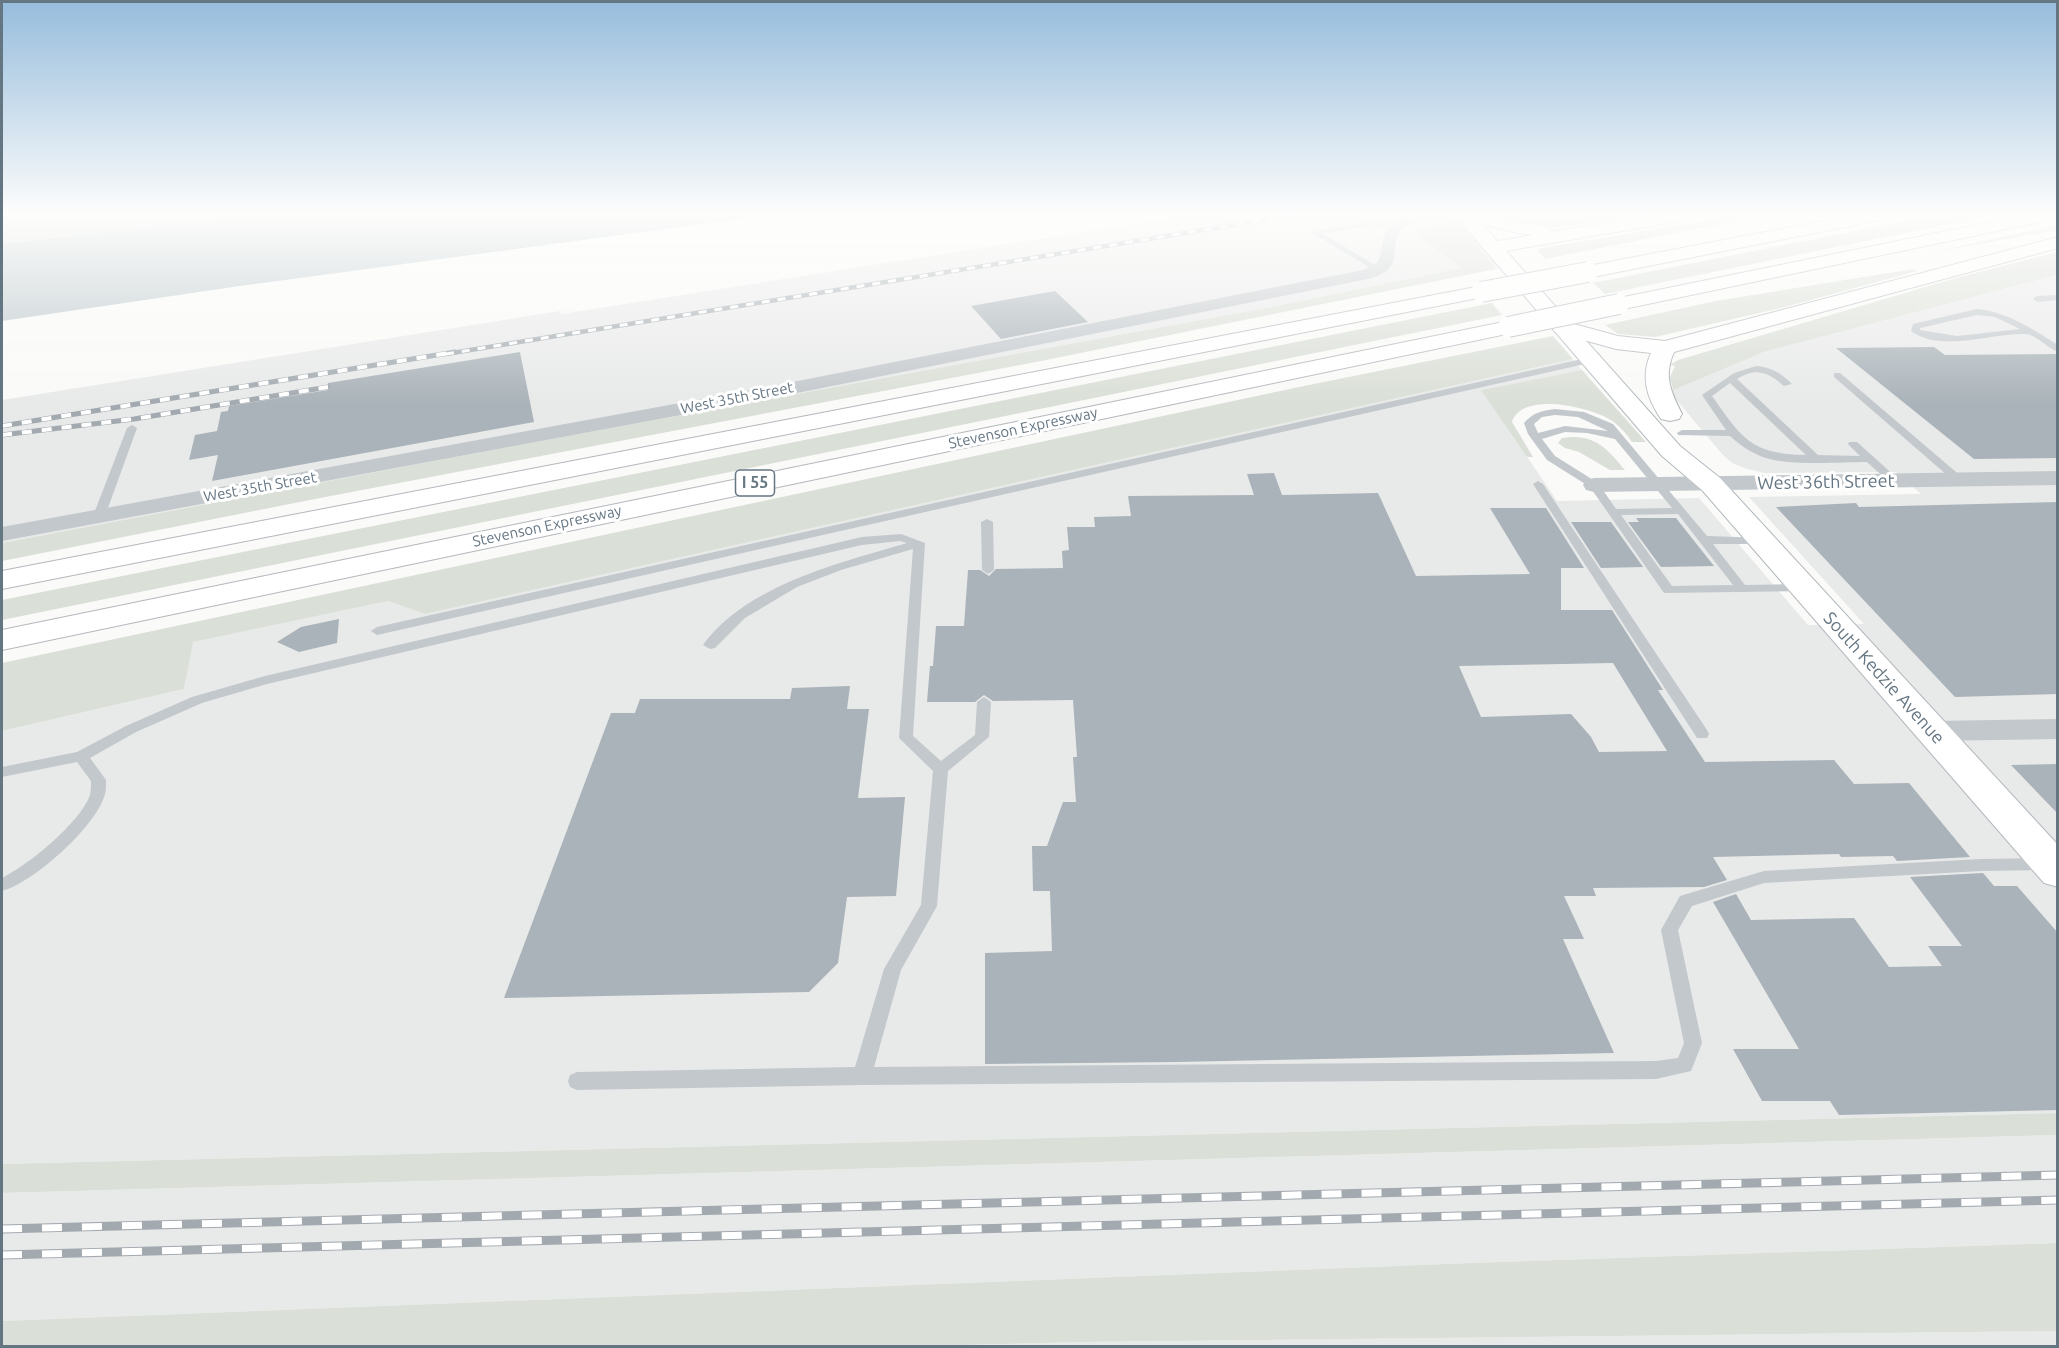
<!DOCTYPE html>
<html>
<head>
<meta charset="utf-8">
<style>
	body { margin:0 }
	#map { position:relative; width:2059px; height:1348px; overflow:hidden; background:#fafaf8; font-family:Ubuntu,sans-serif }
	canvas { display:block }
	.frame { position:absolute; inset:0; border:3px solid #657683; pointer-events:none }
</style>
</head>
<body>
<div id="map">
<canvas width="2059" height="1348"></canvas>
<div class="frame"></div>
</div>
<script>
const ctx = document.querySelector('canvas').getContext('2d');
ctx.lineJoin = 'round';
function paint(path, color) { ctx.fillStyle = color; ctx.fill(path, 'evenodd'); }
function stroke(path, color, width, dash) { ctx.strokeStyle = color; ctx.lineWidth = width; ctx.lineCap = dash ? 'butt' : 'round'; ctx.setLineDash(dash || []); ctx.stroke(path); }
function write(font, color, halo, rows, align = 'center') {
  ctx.font = font + ' Ubuntu,sans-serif'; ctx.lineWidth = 6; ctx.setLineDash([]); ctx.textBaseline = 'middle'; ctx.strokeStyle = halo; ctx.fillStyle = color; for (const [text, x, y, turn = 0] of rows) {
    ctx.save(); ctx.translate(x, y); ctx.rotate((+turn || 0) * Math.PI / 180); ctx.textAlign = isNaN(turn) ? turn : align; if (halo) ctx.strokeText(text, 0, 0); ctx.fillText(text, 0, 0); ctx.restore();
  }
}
paint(new Path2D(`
	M1184 216H1458L1500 268 1496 269 1462 225 1445 221 1433 222 1419 228 1463 268 1271 307 518 445 2 543V400L560 311 561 314Z
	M2057 275V1113L2 1164V731L184 689 192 642 388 601 425 614 1573 359 1582 370 1482 390 1557 501 1699 498 1808 625 1864 624 1749 497 1921 494 1896 472 1765 473 1747 469 1732 463 1722 454 1669 391 1764 352Z
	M2058 1135 2057 1243 1471 1263 2 1321V1193Z
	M2058 1331 2057 1346H926L1084 1342Z`), '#e8e9e9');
paint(new Path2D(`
	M2 216H240L2 244Z
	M1503 216H1630C1600 220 1526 240 1503 216Z
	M1734 216H1761L1545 259 1537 249Z
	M1930 216H1989L1605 294 1593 283Z
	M1445 221 1462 225 1496 269 1041 361 320 498 2 561V543L518 445 1271 307 1462 268 1417 235 1419 228 1428 224Z
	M2057 225V230L1929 253Z
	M2057 252V275L1764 352 1673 390 1670 377 1675 366 1670 365 1678 360 1956 278Z
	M1913 269 1917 271 1785 307 1655 337 1618 334 1605 325 1716 301Z
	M1492 303 1502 315 2 620V600Z
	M1553 336 1573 359 425 614 388 601 193 642 184 689 2 731V663L1299 387Z
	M1582 370 1646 442H1632C1626 433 1619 425 1609 419 1589 407 1522 391 1512 422L1533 457H1527L1481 390Z
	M1571 437C1597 436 1609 451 1625 470H1610L1579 452 1565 448 1558 443 1562 438Z
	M2058 1113 2057 1135 2 1193V1164Z
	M2057 1243V1331L1084 1342 926 1346H2V1321L1471 1263Z`), '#dadfd7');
paint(new Path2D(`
	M240 216H762L240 286 2 321V244Z`), '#bbc7cb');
paint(new Path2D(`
	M1055 291 1088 322 1001 339 971 306Z
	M1934 347 1945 355 2058 354V458L1974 459 1836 348Z
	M520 352 534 422 212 481 218 455 189 460 195 435 217 431 221 412 228 411 229 406 328 390V383Z
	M1274 473 1282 495 1378 493 1416 576 1530 574 1490 508H1546L1584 568H1561V610H1612L1663 690H1658L1705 762 1834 760 1854 784 1909 783 1970 857 1897 861 1893 856 1841 857 1839 854 1713 857 1727 880 1704 887 1593 888 1596 896H1564L1584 939H1563L1614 1053 1176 1062 985 1064V953L1052 951 1050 891H1033L1032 846H1047L1063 802H1076L1073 757H1077L1073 700 993 701 984 695 975 702H927L930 666H933L936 626H964L968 570H980L989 576 996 569 1063 568 1062 551 1069 550 1067 527H1095L1094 517 1131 516 1128 496 1254 495 1247 474ZM1613 663 1667 751 1599 752 1591 737 1571 714 1481 717 1459 666Z
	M2058 502V694L1955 697 1776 507 1856 503 1859 507Z
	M1636 518H1676L1714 566 1661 567 1628 522H1639Z
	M1571 522H1611L1643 567 1601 568Z
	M339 619 337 643 299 652 277 642 301 627Z
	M850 686 847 709H869L858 798 905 797 896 896 847 897 838 963 809 992 504 998 611 713H635L640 699H790L792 688Z
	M2058 764V814L2011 765Z
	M1983 873 1994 886H2017L2058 933V1110L1839 1115 1830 1101H1762L1733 1049H1799L1713 902 1736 894 1751 920 1854 918 1889 967 1942 966 1928 946H1962L1910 877Z`), '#aab3b9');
const secondary = new Path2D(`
	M1470 216H1485L1487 218 1482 224 1680 446 1720 478 2058 845V887L2044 883 1702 490 1662 456 1466 228 1463 224Z`);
const motorway = new Path2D(`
	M1471 216C1488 216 1502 220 1519 223 1528 224 1538 224 1547 226L1550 230 1549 232 1650 216H1690L1687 220 1681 221 1493 253 1486 251 1484 247 1486 243 1533 235 1518 233 1472 222 1469 218Z
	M1849 216H1884L1881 220 1875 221 1588 278 1581 276 1578 272 1581 268 1588 266Z
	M2020 216H2054L2051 220 2045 221 1619 310 1612 308 1609 304 1612 300 1619 298Z
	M2058 237V248L1674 352C1663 376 1671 392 1682 414L1679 419 1670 421 1661 419C1647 398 1640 377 1651 353L1616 349 1555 332 1552 327 1555 322 1563 321 1618 336 1665 341Z
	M1481 286 1488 288 1491 292 1488 296 2 589V571Z
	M1508 321 1516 322 1519 327 1516 332 2 650V630Z`);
stroke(secondary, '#b3babf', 2);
stroke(motorway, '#b4b9bd', 2);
paint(new Path2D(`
	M1372 222 1397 223 1401 225 1397 227 1372 226 1322 233 1380 268 1381 270 1377 272 1311 232Z
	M2058 295V300L2037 302 2033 299 2037 296Z
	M1977 309C2008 312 2032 329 2058 345V352C2047 348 2036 334 2025 334 1991 333 1941 353 1911 331L1913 324ZM1977 315 1995 317 2020 329 1957 336 1920 330V328Z
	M1591 357 1596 360 1594 362 377 635 371 631 377 627Z
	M1756 366C1771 367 1781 373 1792 384L1784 386C1768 372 1756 367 1737 379L1818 455 1860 456 1848 444 1849 442H1857L1897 478V482H1889L1867 462C1839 462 1782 467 1758 455 1747 450 1739 444 1730 436L1678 435 1677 433 1682 430H1726L1702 395 1734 373ZM1730 383 1806 455C1750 454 1742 438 1712 396Z
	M1834 373H1840L1963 478V482H1955L1834 377Z
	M1555 409 1584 412 1613 424 1707 536 1765 538 1767 540 1765 542 1761 544H1713L1745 585 1804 584 1808 585 1810 588 1808 591 1664 593 1590 487 1547 460 1528 434 1524 423C1534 412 1541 411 1555 409ZM1555 415 1578 417 1608 431 1565 426 1538 433 1534 424 1542 417ZM1565 432 1587 433 1615 439 1672 508 1616 509 1598 483 1555 456 1542 439ZM1678 514 1733 585 1672 586 1621 515Z
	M132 425 137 428 105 516 99 519 95 518 93 516 127 428Z
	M1538 481 1543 484 1707 730 1709 734 1707 738H1697L1533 484Z
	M987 519 993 522 994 570 988 574 982 570 981 522Z
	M901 534 925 543 913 736 941 761 975 735 977 702 984 697 991 702 989 737 948 771 937 906 901 970 874 1067 1656 1061 1678 1058 1684 1043 1661 930 1680 896 1764 871 1981 859 2046 858 2052 860 2054 864 2052 868 2046 870 1981 871 1764 883 1692 906 1678 930 1702 1043 1691 1071 1656 1079 862 1085 577 1090 570 1087 568 1081 570 1075 577 1072 855 1067 884 969 921 905 933 771 899 738 913 549 841 570 797 587 745 618 715 648 710 649 703 645C747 585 839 563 907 543L900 541 862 545 267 684 202 703 136 732 90 758 106 780C106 785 106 790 105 794 97 826 33 883 2 891V878C28 865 80 823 90 795 91 791 91 785 91 781L77 762 2 777V767L77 752 126 726 192 697 265 676 862 537Z`), '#c3c8cc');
paint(new Path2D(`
	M1410 216H1447L1445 219C1432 222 1414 219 1403 228 1385 242 1411 268 1368 279L762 400 2 541V527L762 388 1363 270 1378 262C1387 238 1378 224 1410 216Z
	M2058 471V485L1594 492 1586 490 1583 485 1586 480 1594 478Z
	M2058 719V739L1932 741 1922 738 1918 731 1922 724 1932 721Z`), '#c3c8cc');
paint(secondary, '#fff');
paint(motorway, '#fff');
const railFar2 = new Path2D(`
	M446 354 1289 216`);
const railFar1 = new Path2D(`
	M2 426 455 352
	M2 435 134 419 328 387`);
const rail = new Path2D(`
	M2 1229 2058 1175
	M2 1255 2058 1200`);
stroke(railFar2, '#a2aab0', 4.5);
stroke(railFar1, '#a2aab0', 5);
stroke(rail, '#a2aab0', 9);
stroke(railFar2, '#fff', 3, [8]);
stroke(railFar1, '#fff', 4, [10]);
stroke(rail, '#fff', 7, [20]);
const motorwayBridge = new Path2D(`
	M1481 292 1588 272
	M1508 327 1619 304`);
stroke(motorwayBridge, '#b4b9bd', 22, []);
stroke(motorwayBridge, '#fff', 20);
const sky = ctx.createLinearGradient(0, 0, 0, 404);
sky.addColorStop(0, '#96bcdc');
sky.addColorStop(0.53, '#fdfdfc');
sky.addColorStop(1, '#fdfdfc00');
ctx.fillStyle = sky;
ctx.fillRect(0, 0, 2059, 404);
write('15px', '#657683', '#fff', [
	["West 35th Street",737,398,-11],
	["Stevenson Expressway",1023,428,-12],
	["West 35th Street",260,487,-10],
	["Stevenson Expressway",547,526,-12]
]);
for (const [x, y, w] of [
	[755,483,39]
]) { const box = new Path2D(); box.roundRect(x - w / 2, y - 13, w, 26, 4.5); ctx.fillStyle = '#fff'; ctx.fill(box); stroke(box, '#657683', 1.5); }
write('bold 16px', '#657683', null, [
	["I 55",755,483]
]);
write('18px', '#657683', '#fff', [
	["West 36th Street",1826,482,-1],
	["South Kedzie Avenue",1884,678,48]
]);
</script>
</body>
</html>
